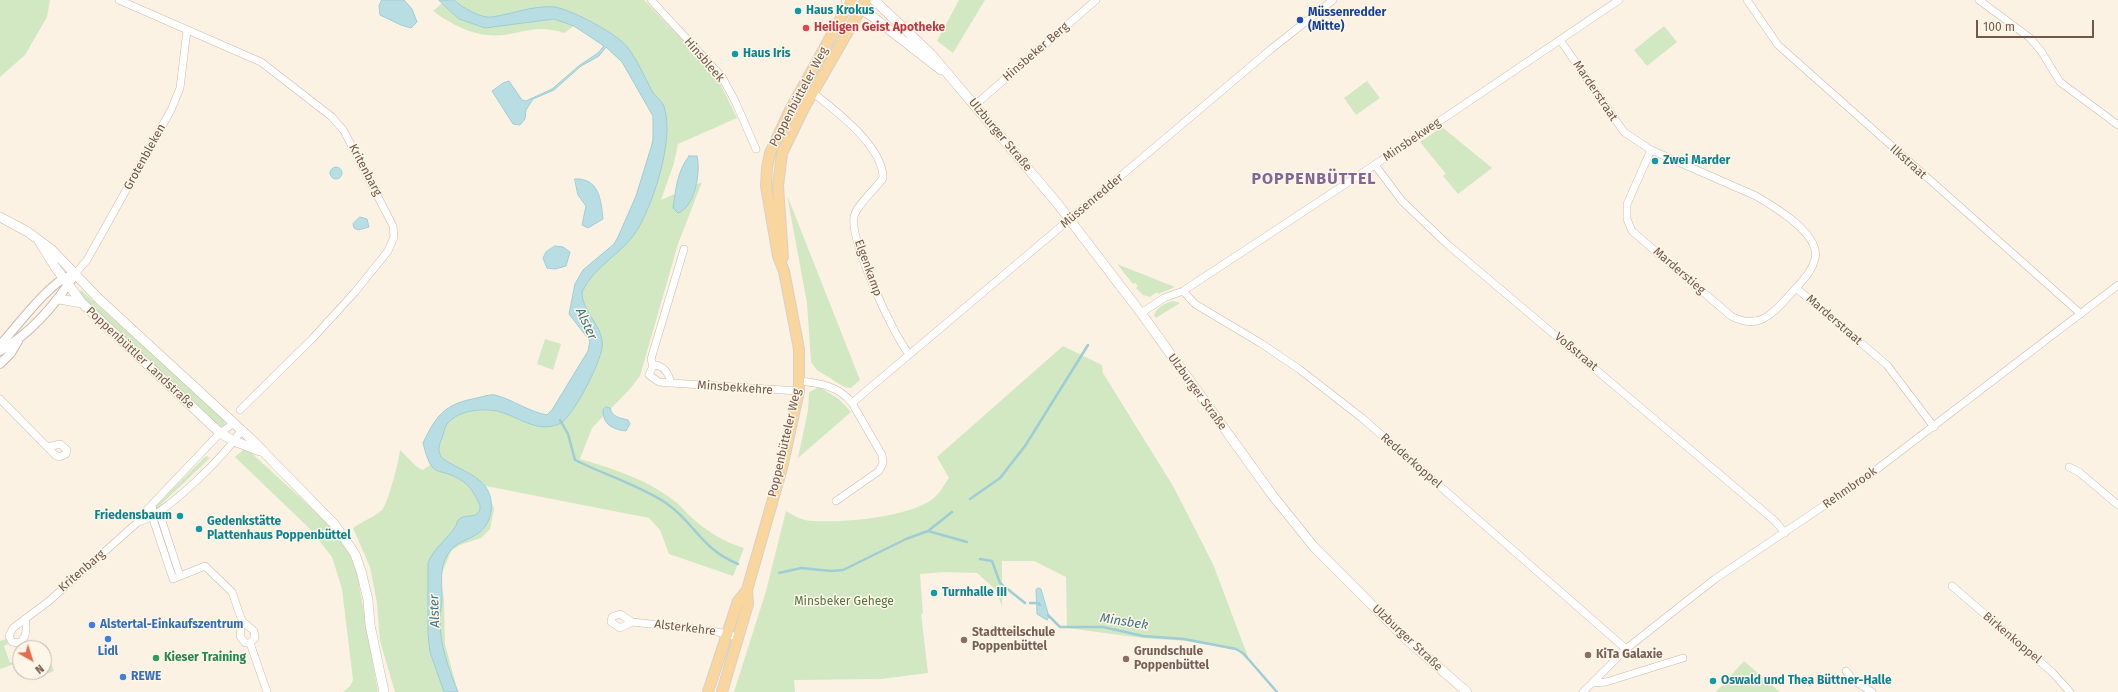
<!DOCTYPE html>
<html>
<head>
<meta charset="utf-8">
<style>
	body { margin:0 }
	#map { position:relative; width:2118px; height:692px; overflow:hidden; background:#fbf2e3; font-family:"Fira Sans",sans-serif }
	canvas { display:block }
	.north { position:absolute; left:12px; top:640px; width:40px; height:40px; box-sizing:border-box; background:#fef6e9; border:1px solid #c6b7a9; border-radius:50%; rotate:141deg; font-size:11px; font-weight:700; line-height:16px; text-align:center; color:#72584a }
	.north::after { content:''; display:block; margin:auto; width:14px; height:18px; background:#e26c4b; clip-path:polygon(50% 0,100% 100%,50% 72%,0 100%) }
	.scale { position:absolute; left:1976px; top:20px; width:118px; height:18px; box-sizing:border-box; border:2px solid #72584a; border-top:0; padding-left:5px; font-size:12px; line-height:14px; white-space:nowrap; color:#72584a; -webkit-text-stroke:3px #fef6e9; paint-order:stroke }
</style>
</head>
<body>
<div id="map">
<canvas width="2118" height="692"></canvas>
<div class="north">N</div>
<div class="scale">100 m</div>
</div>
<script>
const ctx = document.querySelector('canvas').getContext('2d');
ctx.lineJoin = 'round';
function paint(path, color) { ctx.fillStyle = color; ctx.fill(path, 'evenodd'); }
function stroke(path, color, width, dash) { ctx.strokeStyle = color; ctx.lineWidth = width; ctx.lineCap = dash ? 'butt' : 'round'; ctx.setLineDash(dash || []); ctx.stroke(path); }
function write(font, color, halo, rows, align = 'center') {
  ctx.font = font + ' "Fira Sans",sans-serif'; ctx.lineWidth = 3; ctx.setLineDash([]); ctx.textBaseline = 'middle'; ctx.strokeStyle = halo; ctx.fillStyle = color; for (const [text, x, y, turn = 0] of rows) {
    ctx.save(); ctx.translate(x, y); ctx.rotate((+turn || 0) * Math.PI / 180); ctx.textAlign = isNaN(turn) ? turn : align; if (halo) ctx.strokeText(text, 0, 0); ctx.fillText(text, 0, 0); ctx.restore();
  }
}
paint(new Path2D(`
	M0 0H50L47 17 25 55 0 77Z
	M439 0H644L716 75 737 118 678 144 674 163 661 200 702 182 678 244 640 376 629 390 592 428 580 459C614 469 649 480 677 503 682 507 687 514 692 518 708 532 724 542 744 548L733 576 669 554 660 530 649 518 486 486 494 509 490 529 481 538 460 545 451 551 440 578 444 600 445 644 458 692H395L380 641 377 603 370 567 353 528C361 522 374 517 382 510 388 503 399 461 400 450L417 467 423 470 430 465 423 443C437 414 445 404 477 398 482 397 490 394 495 395 514 400 526 411 547 415L552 410 588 351 590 341 569 314 575 284 583 270 614 244 618 237 636 196 649 159 654 128 653 116 622 62 607 47 574 26 564 33C539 25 529 31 504 35 477 38 455 27 433 11L442 3Z
	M959 0H985L953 53 937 41Z
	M1664 26 1677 42 1647 66 1634 50Z
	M1367 81 1380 98 1356 115 1344 98Z
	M1442 127 1492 168 1458 194 1443 176 1446 174 1420 142Z
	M787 195 860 380 851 388 844 387 817 370 811 362 807 303Z
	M1117 264 1175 287 1158 294 1157 292 1150 297 1143 295 1136 288 1138 286 1135 283 1133 284Z
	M81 290 222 417 226 425 221 427 218 426 92 307 79 294Z
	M1174 301 1180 303 1156 318 1154 315C1157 307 1166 302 1174 301Z
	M545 339 561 344 553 370 537 364Z
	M1063 346 1102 365 1103 373 1173 486 1213 564 1250 662 1237 650 1186 641 1142 638 1067 628 1066 577 1034 561H1002V606L996 590 977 573 945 572 920 574 923 614 921 613 928 673 881 679 794 680 795 692H734L766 591 786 511C794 516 803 521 814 521 843 523 917 517 937 495 942 490 945 483 949 478L937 457Z
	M819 387 839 399 851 412 798 458 808 410 809 392Z
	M247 449 328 523 347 548 357 573 378 692H343L350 686 353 680 342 589 332 557 310 529 235 457 243 450Z
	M206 456 210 458 156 509V506Z
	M6 639 8 644 4 646 10 663 13 662 14 664 0 669V641Z
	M48 655 54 671 46 674 44 656Z
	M1744 661 1780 692H1716Z`), '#d2e8c2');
const water = new Path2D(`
	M382 0H404L412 9 417 22 411 28 401 25 380 15 379 6Z
	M439 0H454C461 7 482 19 492 17 512 14 534 5 555 7 572 10 618 34 628 48 638 61 644 76 652 91 656 98 663 100 665 110 673 141 655 198 639 227 625 253 594 265 582 292 582 313 605 327 602 348 600 363 573 418 559 424 533 435 514 411 489 410 476 409 456 412 447 424 444 428 444 434 442 438 439 445 437 451 442 458 462 473 495 477 491 511 490 520 485 529 477 534 467 541 455 542 448 554 439 568 442 582 442 598 442 605 440 612 440 619 440 645 448 668 458 692H444L430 652 428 635V563C434 546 455 534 458 520L463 517 476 515 480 510V505C476 497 471 487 464 482 438 464 433 483 423 443 437 414 445 404 477 398 482 397 490 394 495 395 514 400 527 411 547 415L552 410 588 351 590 341 569 314 575 284 583 270 614 244 618 237 636 196 653 141V116L622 62 606 47 599 56 581 66 554 90 533 99 526 110 525 119 520 125 513 124 492 91 503 83 509 81 522 100 526 101 552 89 580 65 598 53 604 46 574 26 554 19 485 28 459 19Z
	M689 156H697C701 172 695 207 678 213L673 208C676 188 677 172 689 156Z
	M330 173a6 6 0 1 1 12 0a6 6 0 1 1-12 0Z
	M575 179C599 178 601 199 603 219L588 228 582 225 586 206 578 195Z
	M360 217 367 219 369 227 358 230 354 228 353 224Z
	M555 246 563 247 570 252 566 266 555 269 547 268 543 258 546 252Z
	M606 407 610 408C612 417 620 418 628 420L630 424 626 431C612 429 603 425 603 410Z
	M1038 588 1041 589 1049 617 1047 620 1037 614 1036 590Z`);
paint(water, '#b8dee4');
stroke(water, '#9ecdd6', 1);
stroke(new Path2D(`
	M560 420 568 434 575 460C605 475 639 485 666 503 695 523 701 549 738 564
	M970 499 1000 478 1025 446 1088 345
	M928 531 952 512
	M980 559 992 561 1000 583 1025 603
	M779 573 801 568 831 571 843 570 906 539 928 531 967 542
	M1030 603H1038L1040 605
	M1048 615 1060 627H1103L1143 636 1184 639 1236 649 1243 653 1277 692`), '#9ecdd6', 2.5);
const minor = new Path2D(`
	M119 0 261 62 332 117 344 131 393 226 394 237 388 251 355 292 312 339 240 410
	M651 0 722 77 735 101 756 149
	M1747 0 1778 45 2081 314
	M1979 0 2030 38 2041 51 2060 82 2118 125
	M1560 40 1624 132 1651 150 1756 196C1775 207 1821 234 1815 259 1812 271 1804 279 1796 288L1887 365 1934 427
	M812 92C836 111 883 146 883 178 876 189 856 205 854 217 850 241 893 335 909 354
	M975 105 1096 0
	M1651 150 1627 204V219L1632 231 1731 316C1762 333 1777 308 1796 288
	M1375 165 1402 201 1447 244 1775 521 1785 533
	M75 274 87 260 171 110 180 88 187 30
	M1183 291 1195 304 1262 344 1299 369 1362 418 1626 649
	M1141 313 1164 298 1183 291 1382 160 1619 0
	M653 366 651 359 684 249
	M799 381C819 383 839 386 852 403
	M671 383 659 382 649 375 653 366 657 365C666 368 669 375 671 383L799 391
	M0 399 55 455 59 457 66 454 67 450 60 444 48 447
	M2069 467 2079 472 2118 505
	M836 501 879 471 883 463 882 455 852 403 1270 50 1333 0
	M152 505 154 522 173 579 205 566 232 592 242 621 240 636 245 643H250L255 638 254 631 242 621
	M159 512 180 576
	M138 522C163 517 230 452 241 430
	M1952 586 2052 672 2070 692
	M25 619C27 628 27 638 19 643L12 642 9 636 13 628 49 601 138 522 143 514 220 433 234 423
	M632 622 620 628 611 622 612 617 620 614 632 622 713 631 738 637
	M250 643 267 692
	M1846 671 1853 680 1872 692
	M1593 683 1606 682 1683 658
	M1583 692 1626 649 1688 600 1715 579 1868 476 2118 285`);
const tertiary = new Path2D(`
	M0 345C15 329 50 282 69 276
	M0 351C31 333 56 304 75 274
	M0 364 11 353 18 341`);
const secondary = new Path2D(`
	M846 0 873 17 941 70
	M874 0 931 54 1057 203 1141 313 1273 496 1314 547 1407 640 1467 692
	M0 217 28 232 51 249 99 299 250 438 335 525 355 554 361 571 368 600 370 625 384 692
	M39 241 55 267 82 303 220 433 234 441 260 451
	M59 299 82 303`);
const primary = new Path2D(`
	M783 257 778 186 782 153 804 108 866 0
	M708 692 738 601 747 590
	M722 692 748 604 747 590 782 468 799 391V349L784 271 778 256 766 186 767 168 770 153 790 110 851 0`);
stroke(minor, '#ccb9aa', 8);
stroke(tertiary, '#ccb9aa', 10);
stroke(secondary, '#d1bbaa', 10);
stroke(primary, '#d8d0cc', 12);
stroke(minor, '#fff', 7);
stroke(tertiary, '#fff', 8);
stroke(secondary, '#fff', 9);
stroke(primary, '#f8d69d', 10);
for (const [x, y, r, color] of [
	[798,11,4,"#0f9aa8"],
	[1300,20,4,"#1a4fb4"],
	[806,28,4,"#e0444e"],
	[735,54,4,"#0f9aa8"],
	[1655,161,4,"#0f9aa8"],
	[180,516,4,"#0f9aa8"],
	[199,529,4,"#0f9aa8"],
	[934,593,4,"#0f9aa8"],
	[92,625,4,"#3f7fe0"],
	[108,639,4,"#3f7fe0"],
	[964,640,4,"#8d6e63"],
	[1588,655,4,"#8d6e63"],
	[156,658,4,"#2e9e5b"],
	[1126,659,4,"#8d6e63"],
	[123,677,4,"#3f7fe0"],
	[1713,681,4,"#0f9aa8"]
]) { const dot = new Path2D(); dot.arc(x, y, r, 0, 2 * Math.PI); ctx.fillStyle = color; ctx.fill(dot); stroke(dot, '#fef6e9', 1.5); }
write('bold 12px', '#0d838f', '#fef6e9', [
	["Haus Krokus",806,11],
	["Haus Iris",743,54],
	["Zwei Marder",1663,161],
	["Friedensbaum",172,516,"right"],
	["Gedenkstätte",207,522],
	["Plattenhaus Poppenbüttel",207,536],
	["Turnhalle III",942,593],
	["Oswald und Thea Büttner-Halle",1721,681]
], 'left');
write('bold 12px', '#164399', '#fef6e9', [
	["Müssenredder",1308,13],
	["(Mitte)",1308,27]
], 'left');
write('bold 12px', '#be3a42', '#fef6e9', [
	["Heiligen Geist Apotheke",814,28]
], 'left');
write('12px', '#72584a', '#fef6e9', [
	["Hinsbeker Berg",1036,52,-41],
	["Hinsbleek",704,60,49],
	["Marderstraat",1595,91,56],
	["Poppenbütteler Weg",799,97,-62],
	["Ulzburger Straße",1000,135,50],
	["Minsbekweg",1412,140,-34],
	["Grotenbleken",145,157,-61],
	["Ilkstraat",1908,162,42],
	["Kritenbarg",365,170,62],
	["Müssenredder",1092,201,-40],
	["Elgenkamp",868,268,70],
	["Marderstieg",1679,271,41],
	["Marderstraat",1834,320,41],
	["Voßstraat",1576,352,40],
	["Poppenbüttler Landstraße",140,358,43],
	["Minsbekkehre",735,388,4],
	["Ulzburger Straße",1197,392,54],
	["Poppenbütteler Weg",785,443,-77],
	["Redderkoppel",1411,461,41],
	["Rehmbrook",1850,488,-35],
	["Kritenbarg",82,571,-41],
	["Alsterkehre",685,628,7],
	["Ulzburger Straße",1407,638,43],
	["Birkenkoppel",2012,638,40]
]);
write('12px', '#537842', '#fef6e9', [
	["Minsbeker Gehege",844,602]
]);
write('bold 12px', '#366cbe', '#fef6e9', [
	["Alstertal-Einkaufszentrum",100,625],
	["Lidl",108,652,"center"],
	["REWE",131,677]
], 'left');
write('bold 12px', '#785e54', '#fef6e9', [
	["Stadtteilschule",972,633],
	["Poppenbüttel",972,647],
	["Grundschule",1134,652],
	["Poppenbüttel",1134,666],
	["KiTa Galaxie",1596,655]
], 'left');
write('bold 12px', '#27864d', '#fef6e9', [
	["Kieser Training",164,658]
], 'left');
write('italic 13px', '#41757f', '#fef6e9', [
	["Alster",586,324,65],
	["Alster",435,611,-92],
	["Minsbek",1124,622,9]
]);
ctx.letterSpacing = '1px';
write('bold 16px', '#856596', '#fef6e9', [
	["POPPENBÜTTEL",1314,180]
]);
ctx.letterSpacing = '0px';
</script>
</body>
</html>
